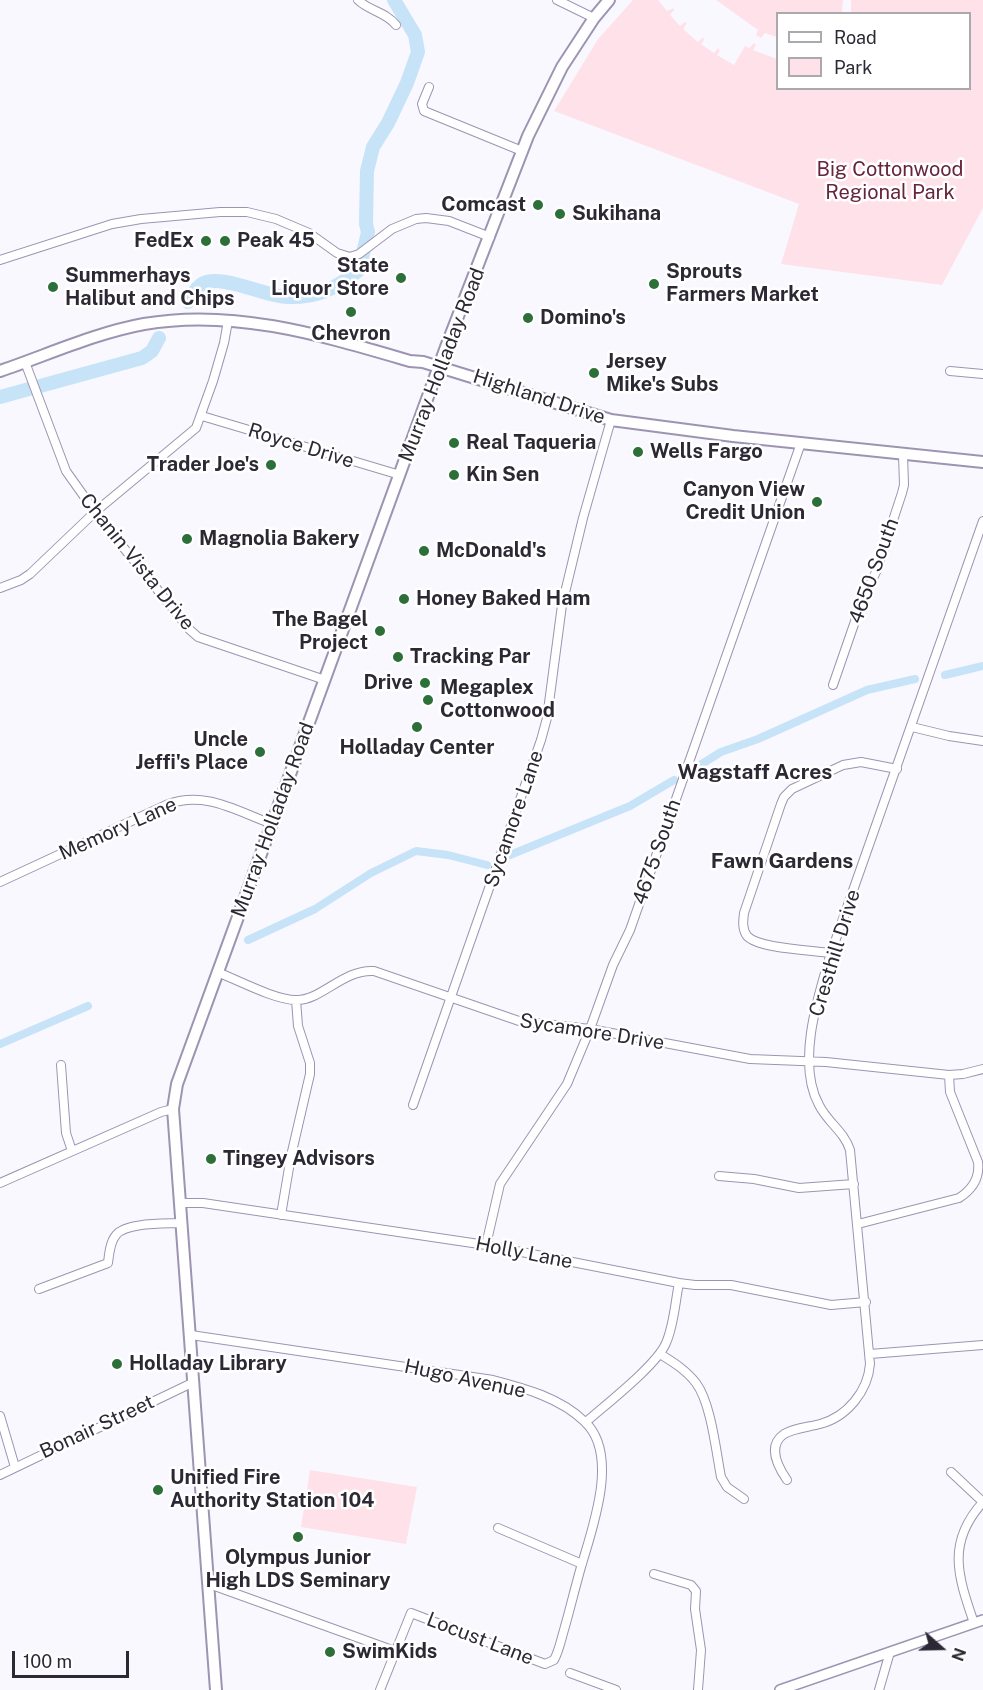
<!DOCTYPE html>
<html>
<head>
<meta charset="utf-8">
<style>
	body { margin:0 }
	#map { position:relative; width:983px; height:1690px; overflow:hidden; background:#faf8ff; font-family:"Public Sans",sans-serif }
	canvas { display:block }
	.legend { position:absolute; left:776px; top:12px; width:195px; height:78px; box-sizing:border-box; background:#fff; border:2px solid #aba9ae; margin:0; padding:8px 10px; list-style:none; font-size:18px; color:#2c2834 }
	.legend li { display:flex; align-items:center; gap:12px; height:30px }
	.legend b { width:30px; border:2px solid #aba9ae }
	.north { position:absolute; left:911px; top:1618px; width:60px; height:60px; -webkit-text-stroke:4px #fff; paint-order:stroke; rotate:110deg; font-size:16px; font-weight:700; line-height:24px; text-align:center; color:#2c2834 }
	.north::after { content:''; display:block; margin:auto; width:21px; height:27px; background:#2c2834; clip-path:polygon(50% 0,100% 100%,50% 72%,0 100%) }
	.scale { position:absolute; left:12px; top:1651px; width:117px; height:27px; box-sizing:border-box; border:3px solid #2c2834; border-top:0; padding-left:8px; font-size:18px; line-height:21px; white-space:nowrap; color:#2c2834; -webkit-text-stroke:4px #fff; paint-order:stroke }
</style>
</head>
<body>
<div id="map">
<canvas width="983" height="1690"></canvas>
<ul class="legend">
<li><b style="height:8px;background:#fff"></b>Road</li>
<li><b style="height:16px;background:#ffe2e9"></b>Park</li>
</ul>
<div class="north">N</div>
<div class="scale">100 m</div>
</div>
<script>
const ctx = document.querySelector('canvas').getContext('2d');
ctx.lineJoin = 'round';
function paint(path, color) { ctx.fillStyle = color; ctx.fill(path, 'evenodd'); }
function stroke(path, color, width, dash) { ctx.strokeStyle = color; ctx.lineWidth = width; ctx.lineCap = dash ? 'butt' : 'round'; ctx.setLineDash(dash || []); ctx.stroke(path); }
function write(font, color, halo, rows, align = 'center') {
  ctx.font = font + ' "Public Sans",sans-serif'; ctx.lineWidth = 5; ctx.setLineDash([]); ctx.textBaseline = 'middle'; ctx.strokeStyle = halo; ctx.fillStyle = color; for (const [text, x, y, turn = 0] of rows) {
    ctx.save(); ctx.translate(x, y); ctx.rotate((+turn || 0) * Math.PI / 180); ctx.textAlign = isNaN(turn) ? turn : align; if (halo) ctx.strokeText(text, 0, 0); ctx.fillText(text, 0, 0); ctx.restore();
  }
}
paint(new Path2D(`
	M633 0H658L667 11 674 8V10L670 15 680 26 685 22 687 23 683 29 698 42 703 37 704 40 701 44 714 53 718 48 720 51 717 55 734 65 745 46 749 48 754 43 756 45 753 50 777 59 778 88 860 90 970 88V14L851 13V0H983V208L942 285 781 264 799 204 554 111 598 39Z
	M716 0H843L842 13 778 14 777 37 765 33 761 38 756 35 758 30Z
	M310 1470 417 1487 406 1544 301 1527Z`), '#ffe2e9');
stroke(new Path2D(`
	M945 675 983 666
	M697 767 721 752 758 739 867 690 915 679
	M505 857 630 806 674 780
	M248 940 315 909 371 873 416 851 448 855 487 865
	M0 1044 88 1006`), '#c7e3f8', 8);
stroke(new Path2D(`
	M188 302C192 296 195 288 202 284 219 273 265 296 287 297 318 298 335 289 359 270L368 232 366 224 367 171 373 147 388 123 407 83 418 52 415 35 394 0
	M0 397 142 358 152 351 159 338`), '#c7e3f8', 14);
const minor = new Path2D(`
	M358 0C369 11 386 12 396 25
	M557 0 594 18
	M429 87 422 104 424 111 522 151
	M0 260 112 224 141 219 220 212H247L276 219 309 233 337 253 350 257 359 254 392 229 416 219 426 218 449 221 490 237
	M25 362 66 471 98 516 190 630 198 637 325 680
	M950 371 983 374
	M202 416 400 475
	M0 588 21 580 30 574 95 512 196 428 213 381 224 343 228 321
	M833 685 861 604 876 572 902 493 904 485 903 454
	M912 727 949 736 983 741
	M0 882 166 805C205 790 236 811 272 824
	M831 953C813 950 759 949 747 936 742 929 743 921 744 913L781 804 784 797 792 789 843 765 861 762 897 769
	M217 972C238 980 275 1000 296 1000 321 1001 343 969 374 971L519 1021 590 1029 750 1059 826 1062 949 1075 963 1074 983 1069
	M61 1065 66 1133 72 1151
	M413 1105 541 740 547 718 562 605 583 518 611 420
	M719 1176 754 1179 799 1188 854 1184
	M0 1183 161 1112 173 1109
	M181 1203H203L486 1245 679 1283 695 1285H731L831 1305 866 1302
	M281 1215 291 1156 310 1074V1063L298 1026 296 1000
	M858 1224 959 1198C973 1189 980 1178 978 1162L950 1092 949 1075
	M486 1245 500 1184 567 1084 590 1029 613 965 630 930 801 443
	M39 1289 108 1263C109 1254 110 1242 116 1235 126 1222 166 1224 182 1223
	M191 1335 493 1380C524 1388 561 1398 585 1422 620 1455 592 1529 581 1567 575 1588 570 1609 564 1630 561 1640 559 1651 554 1660L545 1664 411 1613 380 1690
	M660 1354C673 1362 686 1370 696 1383 711 1403 716 1451 721 1477L727 1487 744 1499
	M870 1354 983 1345
	M0 1416 15 1467
	M586 1422C605 1405 657 1365 666 1343 674 1325 675 1303 679 1283
	M951 1472 983 1502C946 1543 958 1576 974 1623
	M0 1475 194 1382
	M787 1480C778 1467 767 1446 784 1434 794 1428 809 1427 820 1424 847 1417 868 1391 870 1364L850 1150C844 1131 828 1123 819 1105 796 1063 818 996 831 953L983 521
	M498 1528 582 1564
	M654 1574 691 1585 696 1591 695 1609 701 1650 698 1690
	M209 1584 395 1651
	M570 1673 616 1690
	M879 1690 890 1652`);
const tertiary = new Path2D(`
	M780 1690 983 1620`);
const secondary = new Path2D(`
	M0 371C47 355 95 333 144 324 234 308 324 336 410 361L423 362 611 420 733 436 983 462
	M216 1690 173 1109 177 1084 446 347 528 136 562 67 594 18 609 0`);
stroke(minor, '#9d94b2', 10);
stroke(tertiary, '#9d94b2', 12);
stroke(secondary, '#9d94b2', 14);
stroke(minor, '#fff', 8);
stroke(tertiary, '#fff', 9);
stroke(secondary, '#fff', 10);
for (const [x, y, r, color] of [
	[538,205,6,"#2d6f39"],
	[560,214,6,"#2d6f39"],
	[206,241,6,"#2d6f39"],
	[225,241,6,"#2d6f39"],
	[401,278,6,"#2d6f39"],
	[654,284,6,"#2d6f39"],
	[53,287,6,"#2d6f39"],
	[351,312,6,"#2d6f39"],
	[528,318,6,"#2d6f39"],
	[594,373,6,"#2d6f39"],
	[454,443,6,"#2d6f39"],
	[638,452,6,"#2d6f39"],
	[271,465,6,"#2d6f39"],
	[454,475,6,"#2d6f39"],
	[817,502,6,"#2d6f39"],
	[187,539,6,"#2d6f39"],
	[424,551,6,"#2d6f39"],
	[404,599,6,"#2d6f39"],
	[380,631,6,"#2d6f39"],
	[398,657,6,"#2d6f39"],
	[425,683,6,"#2d6f39"],
	[428,700,6,"#2d6f39"],
	[417,727,6,"#2d6f39"],
	[260,752,6,"#2d6f39"],
	[211,1159,6,"#2d6f39"],
	[117,1364,6,"#2d6f39"],
	[158,1490,6,"#2d6f39"],
	[298,1537,6,"#2d6f39"],
	[330,1652,6,"#2d6f39"]
]) { const dot = new Path2D(); dot.arc(x, y, r, 0, 2 * Math.PI); ctx.fillStyle = color; ctx.fill(dot); stroke(dot, '#fff', 2); }
write('20px', '#66243d', '#fff', [
	["Big Cottonwood",890,170],
	["Regional Park",890,193]
]);
write('bold 20px', '#2c2834', '#fff', [
	["Comcast",526,205,"right"],
	["Sukihana",572,214],
	["FedEx",194,241,"right"],
	["Peak 45",237,241],
	["State",389,266,"right"],
	["Liquor Store",389,289,"right"],
	["Sprouts",666,272],
	["Farmers Market",666,295],
	["Summerhays",65,276],
	["Halibut and Chips",65,299],
	["Domino's",540,318],
	["Chevron",351,334,"center"],
	["Jersey",606,362],
	["Mike's Subs",606,385],
	["Real Taqueria",466,443],
	["Wells Fargo",650,452],
	["Trader Joe's",259,465,"right"],
	["Kin Sen",466,475],
	["Canyon View",805,490,"right"],
	["Credit Union",805,513,"right"],
	["Magnolia Bakery",199,539],
	["McDonald's",436,551],
	["Honey Baked Ham",416,599],
	["The Bagel",368,620,"right"],
	["Project",368,643,"right"],
	["Tracking Par",410,657],
	["Drive",413,683,"right"],
	["Megaplex",440,688],
	["Cottonwood",440,711],
	["Uncle",248,740,"right"],
	["Jeffi's Place",248,763,"right"],
	["Holladay Center",417,748,"center"],
	["Tingey Advisors",223,1159],
	["Holladay Library",129,1364],
	["Unified Fire",170,1478],
	["Authority Station 104",170,1501],
	["Olympus Junior",298,1558,"center"],
	["High LDS Seminary",298,1581,"center"],
	["SwimKids",342,1652]
], 'left');
write('20px', '#2c2834', '#fff', [
	["Murray Holladay Road",442,365,-69],
	["Highland Drive",539,397,18],
	["Royce Drive",301,446,17],
	["Chanin Vista Drive",137,562,51],
	["4650 South",874,571,-70],
	["Sycamore Lane",514,819,-71],
	["Murray Holladay Road",273,820,-70],
	["Memory Lane",118,829,-24],
	["4675 South",657,852,-71],
	["Cresthill Drive",835,953,-73],
	["Sycamore Drive",592,1032,9],
	["Holly Lane",524,1253,11],
	["Hugo Avenue",465,1379,12],
	["Bonair Street",97,1427,-25],
	["Locust Lane",480,1639,21]
]);
write('bold 21px', '#2c2834', '#fff', [
	["Wagstaff Acres",755,773],
	["Fawn Gardens",782,862]
]);
</script>
</body>
</html>
